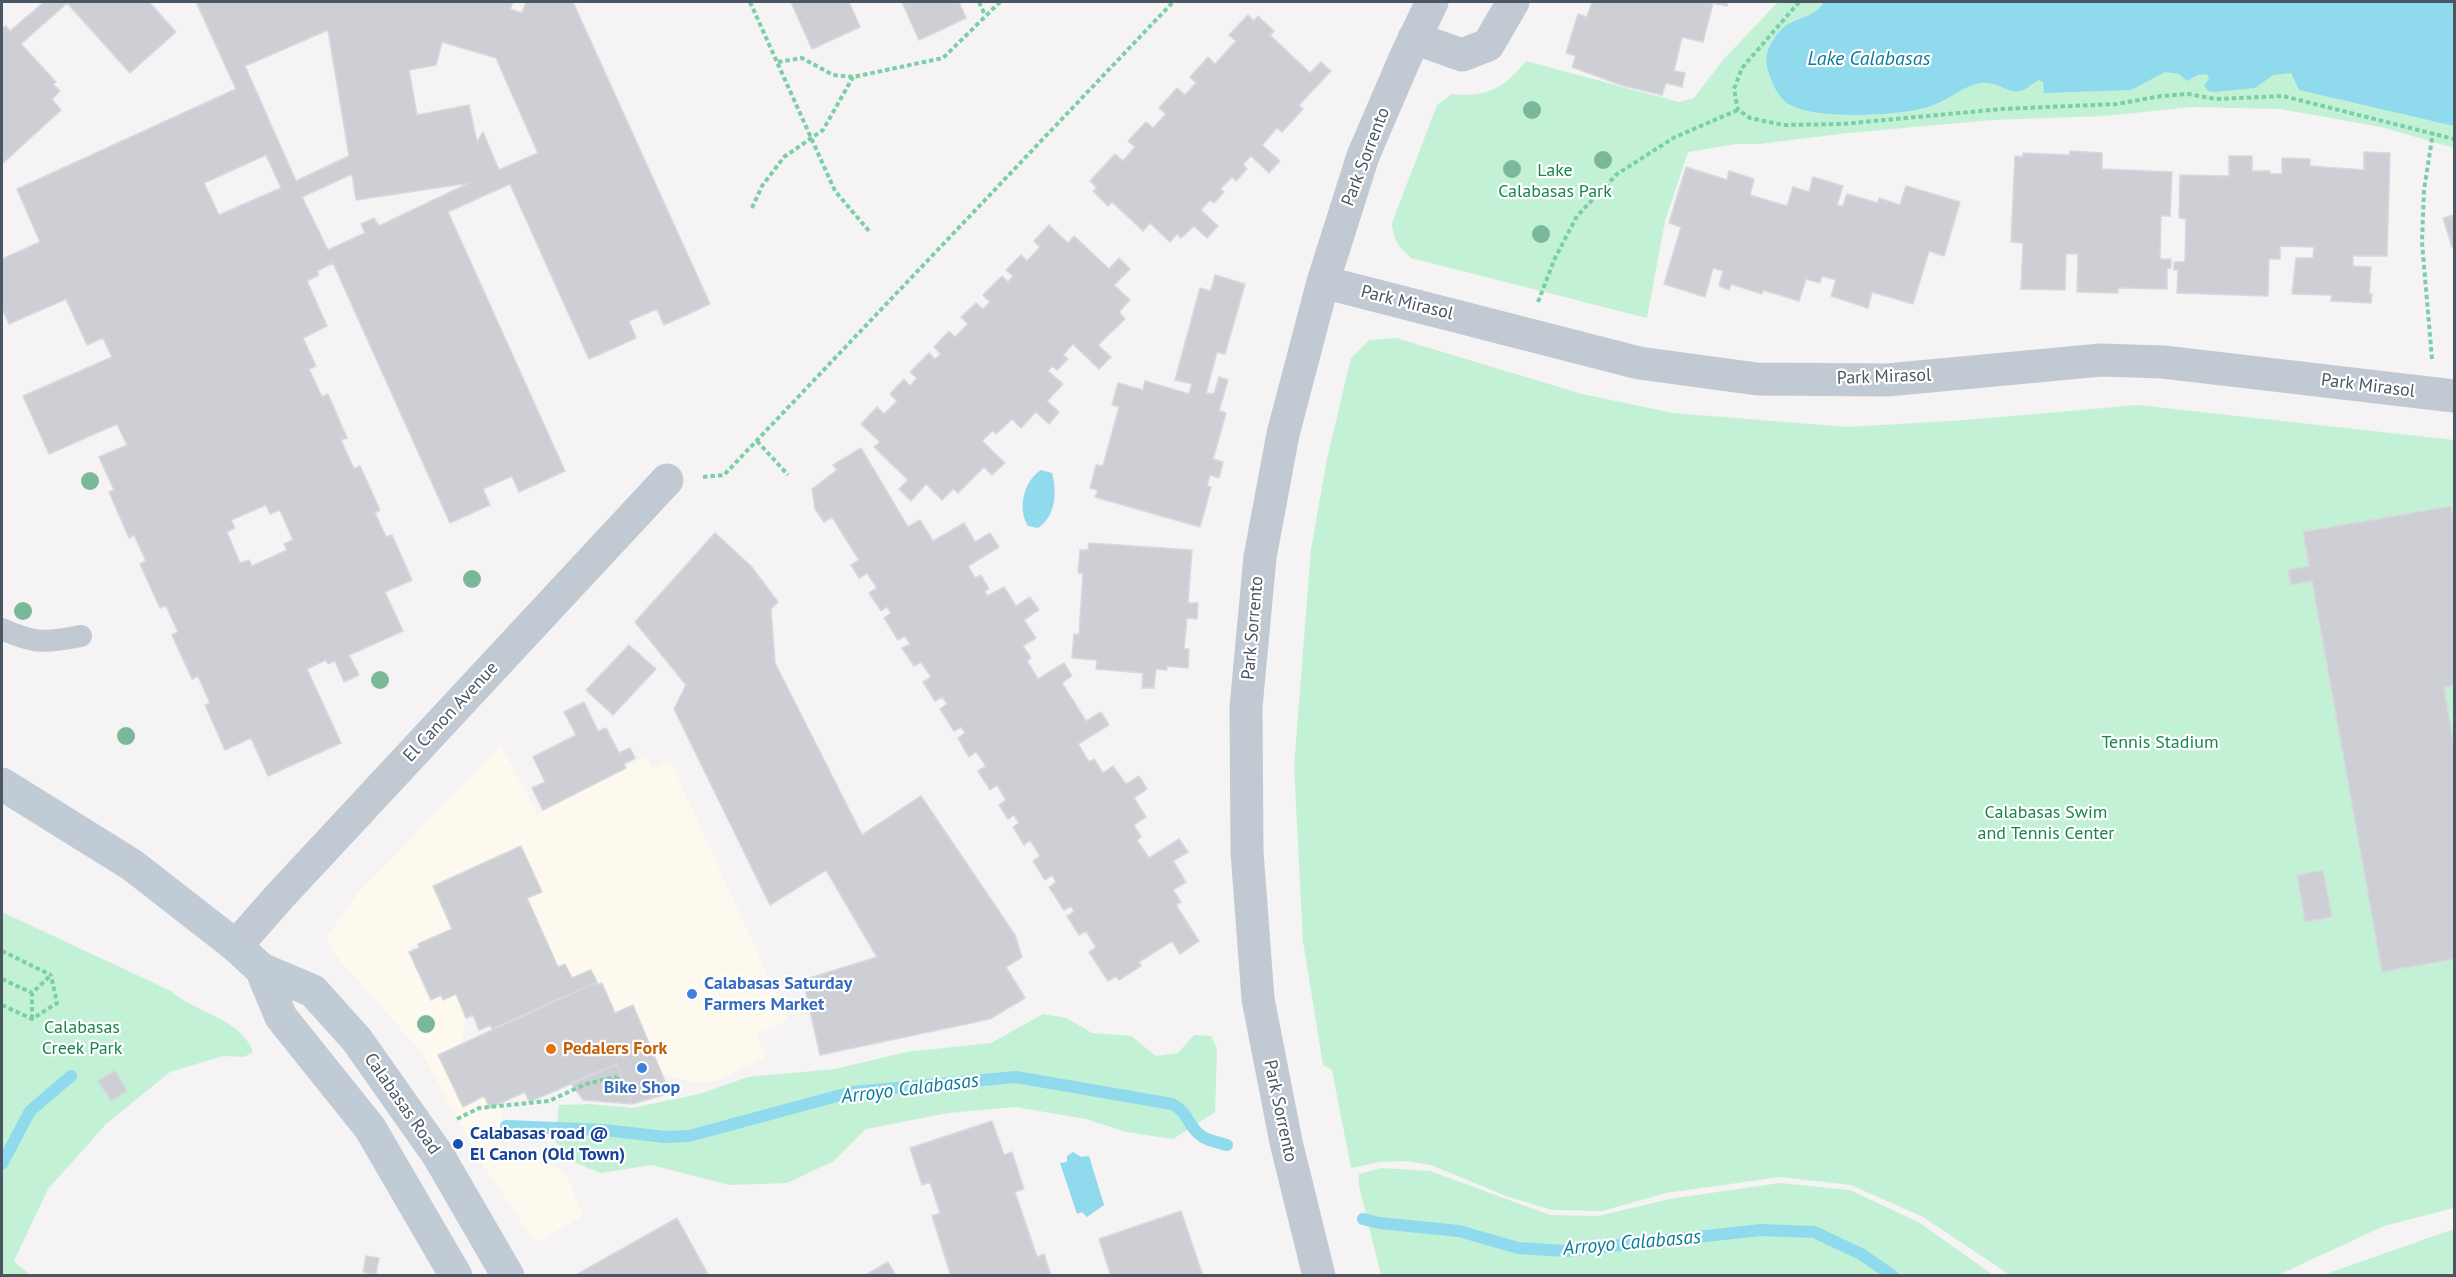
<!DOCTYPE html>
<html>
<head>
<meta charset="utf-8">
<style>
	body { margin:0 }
	#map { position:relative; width:2456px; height:1277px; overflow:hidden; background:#f5f3f3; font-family:"PT Sans",sans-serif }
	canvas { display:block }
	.frame { position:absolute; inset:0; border:3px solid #4a5661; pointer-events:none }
</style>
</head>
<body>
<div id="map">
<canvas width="2456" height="1277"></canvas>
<div class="frame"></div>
</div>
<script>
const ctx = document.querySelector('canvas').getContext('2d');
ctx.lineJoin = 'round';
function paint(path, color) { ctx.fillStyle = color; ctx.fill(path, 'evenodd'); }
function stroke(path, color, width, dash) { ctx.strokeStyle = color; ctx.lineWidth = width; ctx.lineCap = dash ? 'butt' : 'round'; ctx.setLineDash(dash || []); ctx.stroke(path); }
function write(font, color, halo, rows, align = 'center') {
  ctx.font = font + ' "PT Sans",sans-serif'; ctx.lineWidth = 4.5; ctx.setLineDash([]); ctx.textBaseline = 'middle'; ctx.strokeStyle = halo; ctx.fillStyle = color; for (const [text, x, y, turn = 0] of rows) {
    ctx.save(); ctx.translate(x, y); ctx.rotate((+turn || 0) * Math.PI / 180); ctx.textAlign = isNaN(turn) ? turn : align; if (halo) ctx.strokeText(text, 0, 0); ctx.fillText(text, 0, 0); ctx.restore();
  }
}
paint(new Path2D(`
	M501 745 537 814 646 757 652 769 670 760 788 1020 756 1035 766 1057 717 1081 696 1083 663 1075 633 1005 615 1013 602 984 598 985 591 970 572 978 565 964 558 967 527 898 542 891 527 860 441 898 454 928 409 948 431 999 441 995 456 994 466 1018 461 1044 439 1055 463 1106 484 1096 490 1108 497 1105 503 1110 499 1147 527 1150 566 1174 583 1216 535 1243 479 1159 422 1053 332 951 327 936 358 893Z`), '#fdf9ef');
paint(new Path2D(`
	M1778 2H2454V148L2381 127 2280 109 2192 107 2105 116 1992 120 1848 133 1759 144H1737L1688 152 1665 221 1647 318 1411 258C1399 248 1393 239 1392 223L1437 105 1452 94C1486 98 1505 88 1526 61L1679 102 1694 98 1723 60Z
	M1396 338 1582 394 1673 413 1847 427 1966 420 2138 405 2454 440V1208L2384 1226 2278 1275H2010L1923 1217 1851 1185 1780 1177 1666 1193 1602 1211 1552 1210 1506 1196 1431 1165 1405 1161 1380 1162 1351 1168 1332 1070 1323 1065 1303 941 1294 767 1311 549 1327 459 1351 358 1369 340Z
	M2 912 171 991C195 1013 241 1018 253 1052L244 1057 223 1056 170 1072 106 1124 48 1189 14 1261 30 1275 2 1276Z
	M1043 1014 1066 1018 1092 1033 1131 1036 1156 1056 1178 1053 1194 1035 1211 1036 1217 1048 1215 1112 1173 1139 1126 1132 1086 1119 1016 1107 948 1113 866 1129 834 1161 787 1183 729 1185 652 1165 600 1173 574 1162 555 1141 559 1105 591 1104 632 1108 699 1094 748 1077 835 1069 906 1052 991 1043Z
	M1382 1168 1430 1171 1550 1215 1599 1216 1669 1199 1780 1183 1850 1190 1920 1223 1993 1275H1381L1359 1186V1174Z
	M2454 1229V1275H2323Z`), '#c3f1d5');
paint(new Path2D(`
	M1824 2H2454V126L2299 90 2291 73 2273 75 2255 88 2214 92 2208 91 2204 85 2209 79 2207 74 2198 75 2187 81 2179 74 2165 72 2131 90 2044 93 2043 82 2039 80C2031 84 2028 89 2020 91 2006 94 1996 78 1976 84 1960 88 1947 101 1931 106 1902 116 1812 121 1787 103 1778 96 1774 87 1770 77 1768 70 1765 62 1767 55 1767 50 1770 46 1772 42 1788 13 1811 23 1824 2Z
	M1041 470 1052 473C1057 492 1056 516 1038 528L1028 526C1017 508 1024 481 1041 470Z
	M1073 1152 1081 1157 1089 1156 1104 1205 1087 1217 1082 1212 1077 1214 1060 1163 1067 1162V1156Z`), '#90daee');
stroke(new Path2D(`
	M506 1126 605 1130 665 1137 689 1136 852 1092 1016 1077 1172 1104C1188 1112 1187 1124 1199 1134 1206 1141 1218 1142 1227 1145
	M2 1164 30 1111 71 1076
	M1363 1219 1379 1223 1459 1231 1518 1248 1566 1251 1761 1230 1814 1232 1861 1254 1893 1276`), '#90daee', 12);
const building = new Path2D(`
	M44 2H149L176 32 130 73 67 3 21 44 56 82 53 84 60 91 52 99 61 110 2 164V28L6 26 10 31Z
	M196 2H513L510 9 522 13 526 2H573L710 304 664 325 657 309 629 321 636 338 589 359 510 184 448 212 565 471 519 492 512 476 483 489 490 505 450 523 333 263 317 271 319 275 307 281 327 326 303 338 316 366 309 369 322 397 328 394 347 438 341 440 354 469 360 466 380 510 375 513 386 537 392 535 412 580 385 592 403 631 349 655 359 675 344 682 335 661 328 664 326 660 307 669 341 743 268 776 251 738 225 750 205 705 210 703 198 676 192 679 172 635 178 632 166 606 160 608 140 564 146 561 134 535 129 538 109 492 114 490 99 457 127 445 117 424 49 454 23 396 112 357 103 338 87 345 66 299 9 324 2 309V259L40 242 17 189 236 89ZM328 30 349 156 296 181 245 66ZM442 42 496 58 538 153 499 170 483 132 477 142 469 105 417 115 409 70 436 65ZM266 155 281 188 219 215 204 183ZM352 174 356 200 469 183 379 226 374 218 361 224 365 233 328 250 302 197ZM266 505 270 514 280 510 293 540 284 544 287 550 252 566 249 560 240 563 227 532 235 528 231 520Z
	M791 2H849L860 27 812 49Z
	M902 2H959L966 18 919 40Z
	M1592 2H1728L1727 6 1713 3 1703 42 1682 37 1674 71 1685 73 1682 87 1666 83 1662 95 1621 85 1572 67 1576 56 1566 53 1578 14 1587 17Z
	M1248 15 1254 21 1258 16 1274 31 1270 35 1310 73 1321 62 1331 71 1299 105 1303 109 1282 132 1277 128 1262 145 1280 161 1269 173 1251 156 1243 164 1247 169 1236 181 1232 177 1220 189 1224 192 1214 203 1210 200 1201 210 1218 226 1207 238 1194 226 1181 238 1177 234 1170 242 1150 223 1143 231 1112 202 1108 206 1093 191 1097 188 1090 181 1115 154 1123 161 1135 147 1128 141 1146 122 1153 128 1166 114 1159 108 1177 88 1185 95 1196 83 1190 77 1208 57 1215 64 1236 41 1229 35Z
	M2070 151 2102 153V169L2172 172 2170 216H2161L2160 259H2171V268H2167V289L2118 288V293L2077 292 2078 254H2066L2065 290 2021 289 2023 243 2011 242 2015 156 2023 157V153L2070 155Z
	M2364 152 2390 153 2387 256H2353V266L2371 267 2369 294H2372L2371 303 2331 301 2332 295 2292 294 2296 258H2313L2314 247 2280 246V259H2269L2268 296 2177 293 2178 270H2174V262H2185L2186 219 2179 218 2180 175 2229 176V156H2252V171H2270V174H2282V158L2310 159V166L2364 170Z
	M1686 167 1727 180 1729 171 1754 179 1750 195 1787 206 1793 187 1809 192 1813 177 1843 186 1837 205 1843 206 1847 194 1878 203 1879 198 1900 205 1906 186 1960 202 1944 256 1929 251 1913 304 1872 292 1868 308 1831 296 1836 280 1822 276 1820 283 1806 279 1799 301 1763 290 1762 294 1731 284 1729 290 1719 286 1723 271 1713 268 1705 297 1664 284 1681 227 1669 223Z
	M2454 215V247H2452L2443 218Z
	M1049 225 1068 243 1074 236 1109 269 1119 258 1130 269 1114 285 1130 300 1119 312 1125 319 1098 345 1111 357 1099 369 1073 344 1063 355 1068 359 1057 370 1052 366 1048 371 1063 384 1047 401 1059 412 1049 424 1036 412 1021 428 1012 419 996 434 993 430 982 441 1005 463 992 475 984 467 958 493 953 489 942 500 926 484 911 501 899 489 908 480 874 447 880 442 861 424 877 407 884 414 897 401 890 394 904 379 910 386 917 378 910 372 929 353 935 359 941 354 934 347 949 331 955 337 968 324 961 317 976 303 983 309 990 302 983 295 1002 276 1008 282 1013 276 1006 270 1021 255 1027 261 1040 247 1034 241Z
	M1215 275 1245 284 1225 354 1217 352 1206 393 1214 394 1219 377 1228 380 1219 411 1226 413 1213 459 1223 462 1219 478 1210 475 1207 486 1211 487 1200 527 1095 497 1098 490 1090 488 1096 465 1103 466 1119 407 1112 405 1118 383 1143 390 1145 381 1189 394 1192 384 1175 380 1200 288 1211 291Z
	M861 448 908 527 920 520 933 541 964 523 975 542 990 533 999 547 968 566 975 578 981 575 989 589 985 591 987 596 1004 587 1016 606 1030 597 1039 610 1024 620 1036 638 1023 646 1031 658 1027 661 1038 679 1064 663 1072 676 1062 683 1086 721 1101 712 1109 725 1078 744 1089 762 1094 759 1103 773 1113 766 1126 784 1139 776 1147 789 1134 798 1146 817 1134 825 1141 837 1137 840 1149 858 1179 839 1188 852 1173 861 1186 882 1173 890 1181 902 1176 905 1199 941 1180 954 1172 941 1139 962 1141 966 1119 980 1116 976 1108 981 1089 952 1096 947 1086 931 1079 935 1067 916 1074 912 1071 906 1064 910 1049 887 1056 882 1052 875 1045 880 1033 861 1040 856 1030 840 1024 845 1013 827 1019 823 1014 815 1008 819 999 805 1006 800 997 785 990 790 978 771 986 766 976 752 969 757 958 738 965 733 961 727 954 731 940 709 947 704 942 697 935 701 923 682 931 677 921 662 914 666 902 648 910 644 905 636 898 640 884 618 891 613 887 607 881 611 869 593 877 588 867 573 859 578 851 565 859 560 832 517 824 522 815 509 812 489 837 470 833 465Z
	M2451 506 2452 513 2454 512V686L2444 687 2454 746V959L2382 972 2312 581 2291 585 2288 570 2309 566 2303 532Z
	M715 533 751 566 778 602 771 609 775 663 862 835 921 796 1015 935 1022 957 1006 967 1025 998 990 1019 820 1055 803 980 877 957 826 870 770 905 674 709 686 685 635 622Z
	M1089 543 1192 550 1188 603H1198L1197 619 1187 618 1184 649H1189L1188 668 1166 666 1167 670 1156 669 1154 688H1142L1143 673 1096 669 1097 660 1072 658 1074 634 1079 635 1083 573H1078L1080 550H1088Z
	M629 645 656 669 613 715 586 690Z
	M584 702 598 731 606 728 619 753 630 748 635 758 624 764 626 768 543 810 532 788 545 782 533 757 576 735 564 712Z
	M521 846 542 892 527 898 558 967 565 964 572 978 591 970 597 982 492 1029 491 1025 479 1030 473 1015 466 1018 456 994 443 1000 441 995 431 1000 409 952 419 948 418 944 452 929 433 886Z
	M2323 870 2332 917 2305 922 2297 875Z
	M597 982 598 985 602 983 615 1013 633 1005 670 1093 632 1104 617 1064 529 1102 525 1092 490 1108 484 1096 463 1107 438 1055Z
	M617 1064 632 1104 583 1100 571 1083Z
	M115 1070 127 1091 111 1101 98 1081Z
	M992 1121 1004 1155 1012 1152 1024 1189 1015 1192 1037 1257 1044 1254 1051 1276H951L932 1216 940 1213 930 1182 922 1185 910 1148Z
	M1181 1211 1203 1276H1111L1099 1239Z
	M677 1218 709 1276H574Z
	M366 1256 379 1258 376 1273 378 1276H369L372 1274 363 1272Z
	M888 1262 896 1276H864Z`);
paint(building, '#cdcfd5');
stroke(building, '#d7d9de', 1.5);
stroke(new Path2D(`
	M750 2 835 191 869 231
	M979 2 985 15
	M1799 2 1742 68 1734 89 1738 110 1750 118 1783 125 1842 124 2002 109 2117 104 2161 96 2188 94 2216 99 2283 96 2454 139
	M778 62 802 58 833 75 853 77 943 58 1000 2
	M752 208 762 186 784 157 823 130 853 77
	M1538 302 1555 258 1577 216 1617 174 1675 137 1738 110
	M2432 359 2422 242 2424 190 2433 132
	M757 441 788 475
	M703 477 724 475 1173 2
	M2 951 51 975
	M2 979 32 993
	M2 1005 32 1019 57 1003 51 975
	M32 1019V993L51 975
	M457 1119 479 1108 549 1101 586 1084 615 1077 628 1086`), '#7ad0a6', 4, [4.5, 3]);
stroke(new Path2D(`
	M2 629C35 644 46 643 81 636`), '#c1cad2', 22);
stroke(new Path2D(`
	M1414 38 1462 55 1488 45 1513 2
	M1323 282 1639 363 1757 379 1887 380 2101 360 2163 362 2454 396
	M236 946 279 897 667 480
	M1319 1276 1286 1142 1258 999 1247 852 1246 707 1260 557 1283 434 1323 282 1363 156 1406 56 1432 2`), '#c1cad2', 33);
stroke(new Path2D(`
	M2 784 132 865 236 946 261 969 313 991 357 1040 438 1155 508 1276
	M261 969 281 1017 370 1128 456 1276`), '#c1cbd6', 33);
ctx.fillStyle = '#7bb799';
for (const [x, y] of [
	[1532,110],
	[1603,160],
	[1512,169],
	[1541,234],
	[90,481],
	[472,579],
	[23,611],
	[380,680],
	[126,736],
	[426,1024]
]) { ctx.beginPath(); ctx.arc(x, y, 9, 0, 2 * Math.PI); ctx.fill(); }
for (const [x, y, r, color] of [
	[692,994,6,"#3f7fe0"],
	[551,1049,6,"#e8710a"],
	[642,1068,6,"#3f7fe0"],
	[458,1144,6,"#1a4fb4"]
]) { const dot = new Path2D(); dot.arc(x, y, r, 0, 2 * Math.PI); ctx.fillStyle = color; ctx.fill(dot); stroke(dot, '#fff', 2); }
write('18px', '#4a5661', '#fff', [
	["Park Sorrento",1366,157,-69],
	["Park Mirasol",1407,303,14],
	["Park Mirasol",1884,377,-2],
	["Park Mirasol",2368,386,7],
	["Park Sorrento",1253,628,-85],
	["El Canon Avenue",451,712,-47],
	["Calabasas Road",402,1104,55],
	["Park Sorrento",1280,1111,78]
]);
write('18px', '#17864f', '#fff', [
	["Lake",1555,171],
	["Calabasas Park",1555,192],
	["Tennis Stadium",2160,743],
	["Calabasas Swim",2046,813],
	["and Tennis Center",2046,834],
	["Calabasas",82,1028],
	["Creek Park",82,1049]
]);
write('bold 18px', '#366cbe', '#fff', [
	["Calabasas Saturday",704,984],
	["Farmers Market",704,1005],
	["Bike Shop",642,1088,"center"]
], 'left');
write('bold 18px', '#c56008', '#fff', [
	["Pedalers Fork",563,1049]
], 'left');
write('bold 18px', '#164399', '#fff', [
	["Calabasas road @",470,1134],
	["El Canon (Old Town)",470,1155]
], 'left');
write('italic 20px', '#0c7c9b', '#fff', [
	["Lake Calabasas",1869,59],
	["Arroyo Calabasas",910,1089,-7],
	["Arroyo Calabasas",1632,1243,-5]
]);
</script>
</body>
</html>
